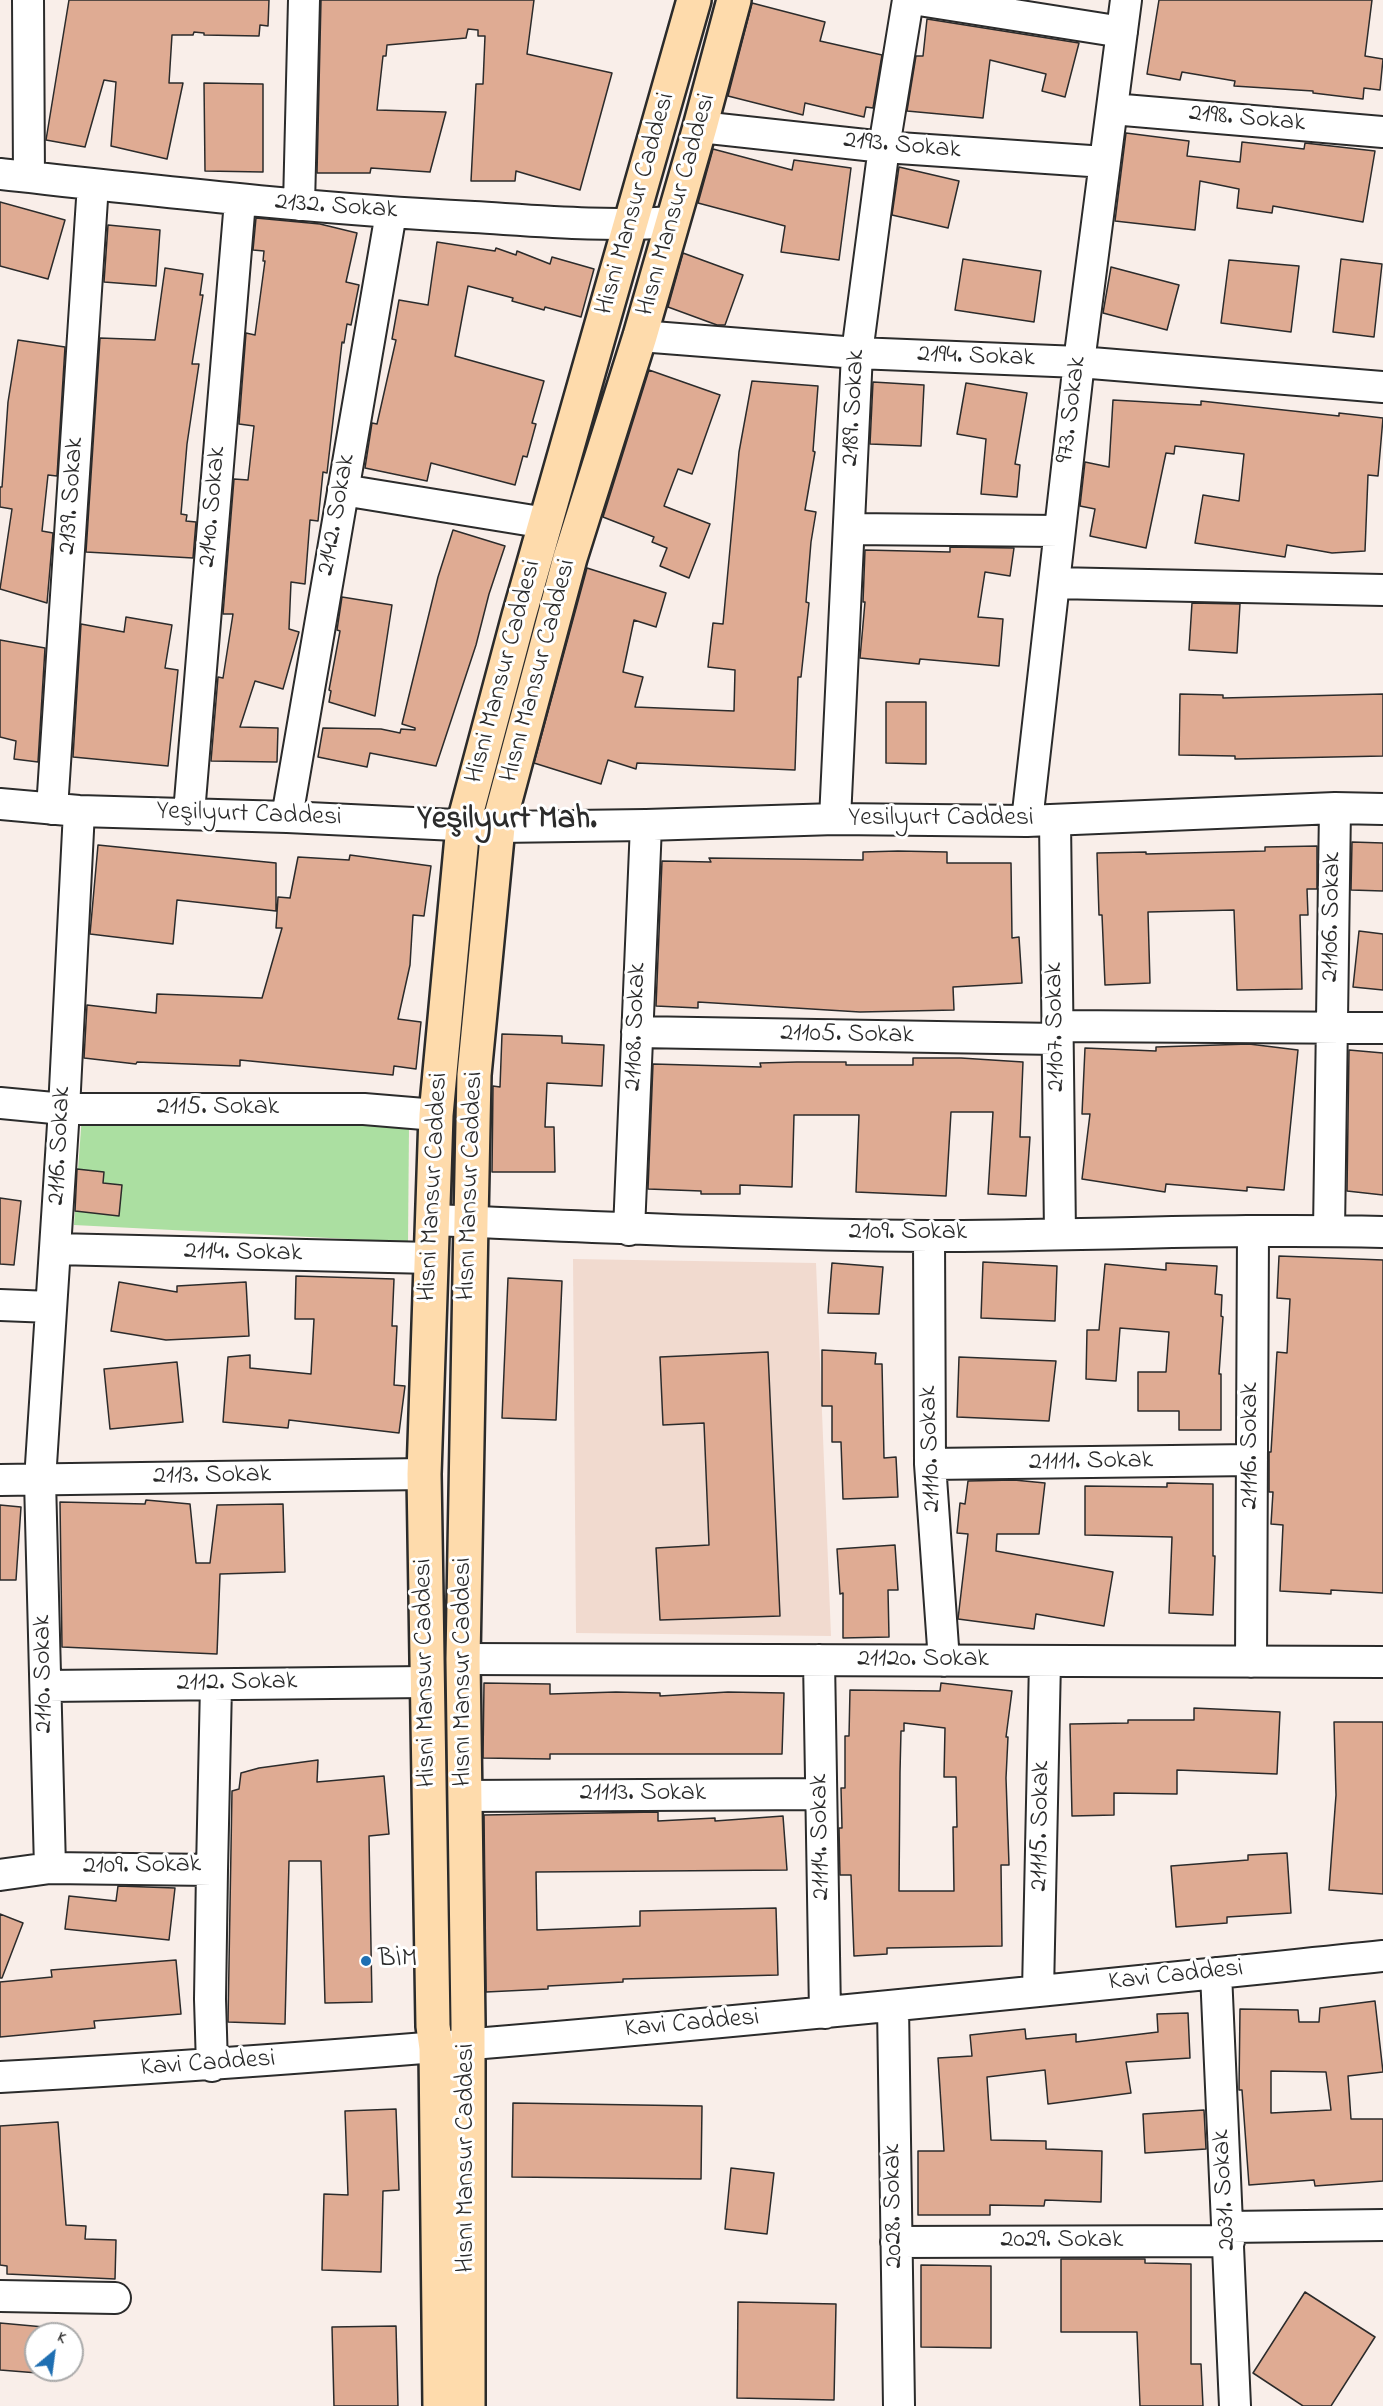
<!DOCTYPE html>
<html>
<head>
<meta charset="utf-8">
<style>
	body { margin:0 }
	#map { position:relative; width:1383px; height:2406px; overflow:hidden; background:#f9eee9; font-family:"Indie Flower",sans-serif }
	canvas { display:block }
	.north { position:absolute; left:24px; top:2322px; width:60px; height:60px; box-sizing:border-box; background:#fff; border:2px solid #aaa; border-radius:50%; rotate:29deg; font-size:16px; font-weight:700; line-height:24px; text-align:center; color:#2b2b2b }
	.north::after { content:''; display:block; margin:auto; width:21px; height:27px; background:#1f6fb2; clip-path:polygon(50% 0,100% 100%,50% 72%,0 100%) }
</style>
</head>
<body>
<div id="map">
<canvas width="1383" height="2406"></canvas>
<div class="north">K</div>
</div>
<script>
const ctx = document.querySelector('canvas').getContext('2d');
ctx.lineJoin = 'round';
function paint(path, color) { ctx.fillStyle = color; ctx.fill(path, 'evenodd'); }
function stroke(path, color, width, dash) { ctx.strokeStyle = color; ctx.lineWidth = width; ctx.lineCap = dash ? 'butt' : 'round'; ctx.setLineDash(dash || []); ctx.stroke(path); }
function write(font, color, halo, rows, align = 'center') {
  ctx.font = font + ' "Indie Flower",sans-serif'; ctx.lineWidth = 6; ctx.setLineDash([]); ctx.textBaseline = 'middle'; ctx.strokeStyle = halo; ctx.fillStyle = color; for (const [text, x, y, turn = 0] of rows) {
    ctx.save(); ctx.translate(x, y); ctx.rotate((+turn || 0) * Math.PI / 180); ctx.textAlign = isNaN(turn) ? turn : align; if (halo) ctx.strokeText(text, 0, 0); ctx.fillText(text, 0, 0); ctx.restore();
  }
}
paint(new Path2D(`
	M573 1259 816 1263 831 1636 576 1633Z`), '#f1dacf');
paint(new Path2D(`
	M82 1115 409 1127 408 1242 74 1225Z`), '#abdfa1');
const building = new Path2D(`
	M69 0H269L268 26 260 25 259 36 204 35V33L194 32 193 35H172L169 83H183L167 159 111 146 116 82 104 80 85 147 46 140Z
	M321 0H534L527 54 612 73 580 190 516 171 515 181H471L476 84H483L485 36H478V30L468 29 466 38 387 45 386 56H383L377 110 446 112 430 172 371 168 370 173H317Z
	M1159 0H1372L1365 56 1383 59 1380 90 1364 88 1363 99 1313 93V91L1234 86 1235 81 1182 72 1180 80 1147 74Z
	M752 3 825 22 820 41 882 55 873 108 866 107 864 117 805 103 803 115 728 96Z
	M927 19 1079 43 1065 97 1042 91 1046 74 990 60 983 118 907 111 916 56H923Z
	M204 83 263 84V172L205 171Z
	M1126 133 1189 141 1187 156 1240 162 1242 142 1304 149 1305 143 1375 151 1363 222 1273 206 1272 213 1237 208 1239 189 1200 181 1195 230 1115 221Z
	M713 149 792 170 794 160 851 168 839 260 781 252 785 226 698 203Z
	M899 167 959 181 948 228 892 215Z
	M0 202 65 220 48 279 0 266Z
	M256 218 320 224 357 233 346 282 359 285 351 325 347 324 344 343 342 342 327 473 323 472 318 521 310 520 305 584 291 582 289 629 299 632 283 689 255 681 240 727 278 728 277 762 211 761 218 677 223 678 233 614H223L234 479 248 480 254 426 239 424 246 333 255 335 265 261H263L264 251 253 250Z
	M108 225 160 230 156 286 104 282Z
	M437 242 495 251 496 248 516 255 517 251 550 264 552 257 594 269 581 317 545 307 544 310 512 301 513 298 468 286 455 356 544 381 532 423 536 424 527 457 523 456 515 485 431 463 427 481 365 468 372 423 377 424 396 340 392 339 399 300 428 305Z
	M683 253 743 275 725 325H717L668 307Z
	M963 259 1041 271 1034 322 955 310Z
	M1341 259 1382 264 1374 337 1333 332Z
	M1229 260 1299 266 1291 332 1221 323Z
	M1111 267 1179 285 1167 330 1103 313Z
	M165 268 203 274 200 295H203L192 364H199L187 444 181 514 187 515 186 521 196 522 193 558 86 552 100 338 155 340Z
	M18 340 65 347 57 476 48 475 42 531 53 533 47 603 0 589 12 509 0 507V487H2L8 402Z
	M649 370 720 395 692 474 678 469 664 506 710 524 689 578 660 566 667 548 652 542 654 537 603 517Z
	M752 381 818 386 813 451 815 452 805 510 816 512 811 542 806 602 809 603 801 677H798L795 770 637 763 636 769 608 760 601 784 534 763 587 568 666 593 656 627 634 620 623 672 643 677 635 707 734 711 735 670 708 667 713 623 723 624 739 452Z
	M873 382 924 385 921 446 870 444Z
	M966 383 1027 393 1015 464 1020 465 1017 497 981 494 986 439 957 434Z
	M1113 400 1201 405V401L1339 416V413L1383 418 1378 476 1368 475 1365 551 1332 553 1287 545 1285 557 1195 543 1203 495 1239 501 1244 454 1175 446 1174 454 1166 453 1146 548 1090 536 1095 509 1080 506 1085 462 1109 467Z
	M453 530 505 546 489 594 476 645 436 766 370 753 367 767 318 757 323 728 381 729 400 733 401 729 415 730V728L402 724 438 577Z
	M950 547 1014 548 1010 576 985 572 978 617 1003 619 999 666 920 659 919 664 860 658 865 602H863L865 550 950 552Z
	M342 597 392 605 375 716 329 702 331 691 329 690 340 631 337 630Z
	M1192 603 1240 604 1237 653 1189 650Z
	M126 617 172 625 165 668 178 670 168 766 73 757 81 624 124 632Z
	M0 640 45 648 38 762 14 759 16 741 0 737Z
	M1180 694 1223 695V698L1383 694V756L1235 759V756L1179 755Z
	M886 702H926V764L886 763Z
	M1352 842 1383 843V891L1351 890Z
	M98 845 276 863V911L177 900 173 944 90 934Z
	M1317 846V889H1307L1308 915H1300L1302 989 1237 990 1234 910 1148 912 1150 983 1105 985 1102 915H1099L1097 853 1146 852V854L1265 851V847Z
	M898 851 947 852V863H1011L1012 938 1019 937 1022 983 953 987 954 1010 860 1012 698 1002V1008L656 1006 662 861 711 862 709 858 863 860V852Z
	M350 855 431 866 424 916 413 915 410 965 398 1019 421 1022 416 1069 394 1066 393 1075 240 1060V1066L137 1062 136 1064 84 1058 87 1005 156 1013 157 994 262 998 282 928H276L278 897 290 898 298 857 349 860Z
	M1359 931 1383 934V990L1353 987Z
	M502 1034 562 1036V1043L604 1045 602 1086 547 1083 545 1127H554L555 1172H492L493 1086 500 1087Z
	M1249 1044 1298 1050 1284 1190 1247 1187V1191L1166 1184 1165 1192 1082 1179 1090 1114H1082L1085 1048 1156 1051V1047Z
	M1349 1050 1383 1053V1195L1347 1191Z
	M913 1058H961L1023 1062 1020 1137H1030L1026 1196 988 1194 993 1112H951L946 1196 856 1192 859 1115H794L792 1187 740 1185V1194H701V1191L648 1189 653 1064 761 1067 760 1063 797 1062H846V1065H913Z
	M77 1169 104 1172 103 1183 122 1185 119 1216 75 1211Z
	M0 1198 21 1201 14 1265 0 1264Z
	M1279 1256 1383 1260V1593L1331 1590V1594L1280 1591 1283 1525 1271 1524 1273 1492H1269V1452H1271L1277 1352 1287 1353 1290 1299 1277 1298Z
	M983 1262 1057 1266 1055 1321 981 1318Z
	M832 1263 883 1267 879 1314 828 1313Z
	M1166 1263 1217 1266 1215 1294 1222 1295 1221 1316 1223 1317 1219 1374H1221V1430H1179V1411H1138V1372H1166L1169 1332 1120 1328 1116 1381 1086 1379 1087 1330H1099L1105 1264 1166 1270Z
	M296 1276 394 1279 392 1326H397L394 1385 405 1386 399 1433 289 1420 288 1428 223 1422 228 1357 250 1355V1368L311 1374 314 1319H295Z
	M508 1278 562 1281 556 1420 502 1418Z
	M119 1282 177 1292V1286L246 1282 249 1336 166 1340 111 1331Z
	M822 1350 876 1353 875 1364H882L884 1458 896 1457 898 1497 843 1499 841 1442H832V1406H822Z
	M768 1352 780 1616 660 1620 656 1548 709 1545 704 1423 663 1425 660 1357Z
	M959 1357 1056 1361 1049 1421 957 1417Z
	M177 1362 183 1422 110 1429 104 1369Z
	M1014 1480 1045 1483 1039 1534H997L996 1551 1113 1572 1104 1626 1036 1614 1034 1629 958 1619 968 1534 957 1533 960 1503 965 1504 968 1481Z
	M1167 1483 1213 1484V1556H1215L1213 1615 1169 1613 1172 1537 1085 1535V1486L1167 1487Z
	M146 1500 190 1504 196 1563H210L217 1505 283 1504 285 1572 220 1574 217 1654 62 1647 60 1502 145 1504Z
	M0 1505 21 1507 16 1580H0Z
	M895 1545 898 1590H888L889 1637 843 1638V1593L840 1594 837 1549Z
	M484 1683 550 1684V1694L616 1692 660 1693V1696L728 1692 784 1693 782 1754H550V1759L483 1758Z
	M941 1683 1012 1691 1006 1737H1008L1006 1778 1009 1865H1001L1002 1946 887 1948V1954L854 1956 851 1875H840L839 1828H842L841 1788H845V1736H849L850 1690 940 1691ZM904 1723 945 1728 944 1777H956L957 1827H953L954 1891H899L900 1772 901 1731H904Z
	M1194 1708 1280 1712 1277 1774 1177 1770V1794L1114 1793V1815L1072 1816 1070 1724 1128 1723V1720H1194Z
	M1334 1722H1383V1894L1329 1890 1336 1795Z
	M318 1760 317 1782 384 1776 389 1834 369 1836 372 2002 325 2003 321 1861H289L285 2024 228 2022 232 1791 239 1789 241 1773 259 1768Z
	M658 1812V1821L715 1818V1821L783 1816 787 1870 536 1872 537 1930 640 1926V1911L776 1908 778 1975 623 1979V1982L548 1986V1989L486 1992 484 1815Z
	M1287 1853 1291 1913 1227 1917V1923L1176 1927 1171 1866 1248 1860V1855Z
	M118 1886 175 1888 169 1940 65 1929 69 1896 116 1901Z
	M0 1914 23 1923 2 1978H0Z
	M176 1960 181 2014 94 2021 95 2028 0 2037V1982L52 1977 51 1970Z
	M1375 2001 1383 2072 1348 2076 1351 2119H1383V2181L1315 2186 1314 2180 1249 2185 1242 2090H1239L1240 2009 1298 2010 1299 2022H1319L1320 2008ZM1271 2071 1326 2072 1331 2110 1271 2113Z
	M1188 2013 1190 2058 1126 2062 1131 2093 1048 2104 1045 2070 987 2077 991 2140 1046 2141V2149L1102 2151 1101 2202 1045 2200 1044 2206 990 2205V2215H918V2151H944L938 2058 972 2056 970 2035 1025 2029 1026 2039 1076 2034V2042L1158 2032 1157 2014Z
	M513 2103 702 2106 701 2179 512 2177Z
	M396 2109 399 2190 383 2191 381 2272 322 2270 324 2194 348 2195 345 2111Z
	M1204 2110 1206 2149 1145 2153 1143 2114Z
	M58 2122 66 2225 86 2226 85 2239 116 2240 115 2279 7 2274V2266L0 2265V2126Z
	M731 2168 774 2173 767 2234 725 2229Z
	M1061 2259H1145V2263L1191 2264V2364H1201L1203 2406H1140L1137 2332H1061Z
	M921 2265 991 2266V2348L921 2347Z
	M1305 2292 1375 2337 1331 2406H1303L1253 2373Z
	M738 2302 836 2304 834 2400 737 2398Z
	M0 2323 66 2329V2334H36V2370H63V2375L0 2370Z
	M396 2326 398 2406H334L332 2327Z`);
paint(building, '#dfab93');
stroke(building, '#2b2b2b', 1.5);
const minor = new Path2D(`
	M28 0 29 177
	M919 0 1122 32
	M1112 109 1383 132
	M700 127 884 147 1105 162
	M0 174C158 191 315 209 474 217 540 221 606 227 673 222
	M299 205 304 0
	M640 336 857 353 1079 362 1383 387
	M343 490 546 523
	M850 529 1059 531
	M1054 583 1383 590
	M0 804 79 811 287 817 498 827 646 825 835 819 1027 821 1335 808 1383 809
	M52 809 93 184
	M189 813 240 201
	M287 817 391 213
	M835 819 857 353 884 147 908 0
	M1055 820 1060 1234
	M1027 821 1079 362 1126 0
	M1057 1026 1383 1028
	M637 1032 1057 1039
	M0 1103 64 1109H364L436 1115
	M433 1220C598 1227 763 1235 929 1236 1080 1236 1232 1228 1383 1232
	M629 1230 646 825
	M1329 1231 1335 808
	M929 1236 930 1464 944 1661
	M55 1249 431 1258
	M0 1305 51 1307
	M930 1464 1252 1460
	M0 1480 424 1474
	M463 1659 1383 1662
	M819 1660 825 2013
	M1251 1662 1253 1231
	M46 1686 427 1682
	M464 1796 821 1794
	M50 1868 40 1480 64 1109 79 811
	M0 1875 50 1868 212 1870 216 1685
	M1216 1973 1235 2406
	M1038 1991 1045 1661
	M893 2006 899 2406
	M212 2066 210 1999 212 1870
	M0 2077C462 2052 923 2003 1383 1956
	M1228 2227 1383 2225
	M896 2242 1229 2241
	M0 2296 115 2298`);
const major = new Path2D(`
	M440 2406 436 2048 433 2026 424 1474 436 1115 463 826 519 616 694 0
	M468 2406V2024L463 1659 471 1221 474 1075 498 827 570 558 640 336 700 127 734 0`);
stroke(minor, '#2b2b2b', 34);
stroke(major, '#2b2b2b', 38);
stroke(minor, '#fff', 30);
stroke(major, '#fedbac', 33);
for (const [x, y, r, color] of [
	[366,1961,6,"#1f6fb2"]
]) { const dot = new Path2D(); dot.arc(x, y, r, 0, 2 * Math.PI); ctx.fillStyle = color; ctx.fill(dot); stroke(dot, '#fff', 2); }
write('26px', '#2b2b2b', '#fff', [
	["2198. Sokak",1247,120,5],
	["2193. Sokak",902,147,5],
	["Hisni Mansur Caddesi",637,204,-74],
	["Hısnı Mansur Caddesi",678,205,-74],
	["2132. Sokak",336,208,4],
	["2194. Sokak",976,358,2],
	["2189. Sokak",855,408,-87],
	["973. Sokak",1073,410,-83],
	["2139. Sokak",73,496,-86],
	["2140. Sokak",214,507,-85],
	["2142. Sokak",338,515,-80],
	["Hısnı Mansur Caddesi",540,671,-75],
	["Hisni Mansur Caddesi",505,672,-75],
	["Yeşilyurt Caddesi",249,816,2],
	["Yesilyurt Caddesi",941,820],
	["21106. Sokak",1333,917,-89],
	["21108. Sokak",637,1027,-88],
	["21107. Sokak",1057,1027,-91],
	["21105. Sokak",847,1036,1],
	["2115. Sokak",218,1109],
	["2116. Sokak",61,1146,-87],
	["Hısnı Mansur Caddesi",472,1186,-88],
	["Hisni Mansur Caddesi",435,1187,-87],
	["2109. Sokak",908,1234],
	["2114. Sokak",243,1254,1],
	["21116. Sokak",1252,1446,-90],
	["21110. Sokak",932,1449,-92],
	["21111. Sokak",1091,1463,-1],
	["2113. Sokak",212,1477,-1],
	["21120. Sokak",923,1661],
	["Hısnı Mansur Caddesi",465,1672,-90],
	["Hisni Mansur Caddesi",427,1673,-91],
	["2110. Sokak",45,1674,-91],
	["2112. Sokak",237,1684,-1],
	["21113. Sokak",643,1795],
	["21115. Sokak",1042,1826,-89],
	["21114. Sokak",822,1837,-91],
	["2109. Sokak",142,1867,-1],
	["Kavi Caddesi",1176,1977,-6],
	["Kavi Caddesi",692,2025,-5],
	["Kavi Caddesi",208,2065,-4],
	["Hısnı Mansur Caddesi",468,2158,-90],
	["2031. Sokak",1226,2190,-93],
	["2028. Sokak",895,2206,-91],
	["2029. Sokak",1062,2242]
]);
write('26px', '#2b2b2b', '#fff', [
	["BİM",378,1961]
], 'left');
write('bold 32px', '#2b2b2b', '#fff', [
	["Yeşilyurt Mah.",507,822]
]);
</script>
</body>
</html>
